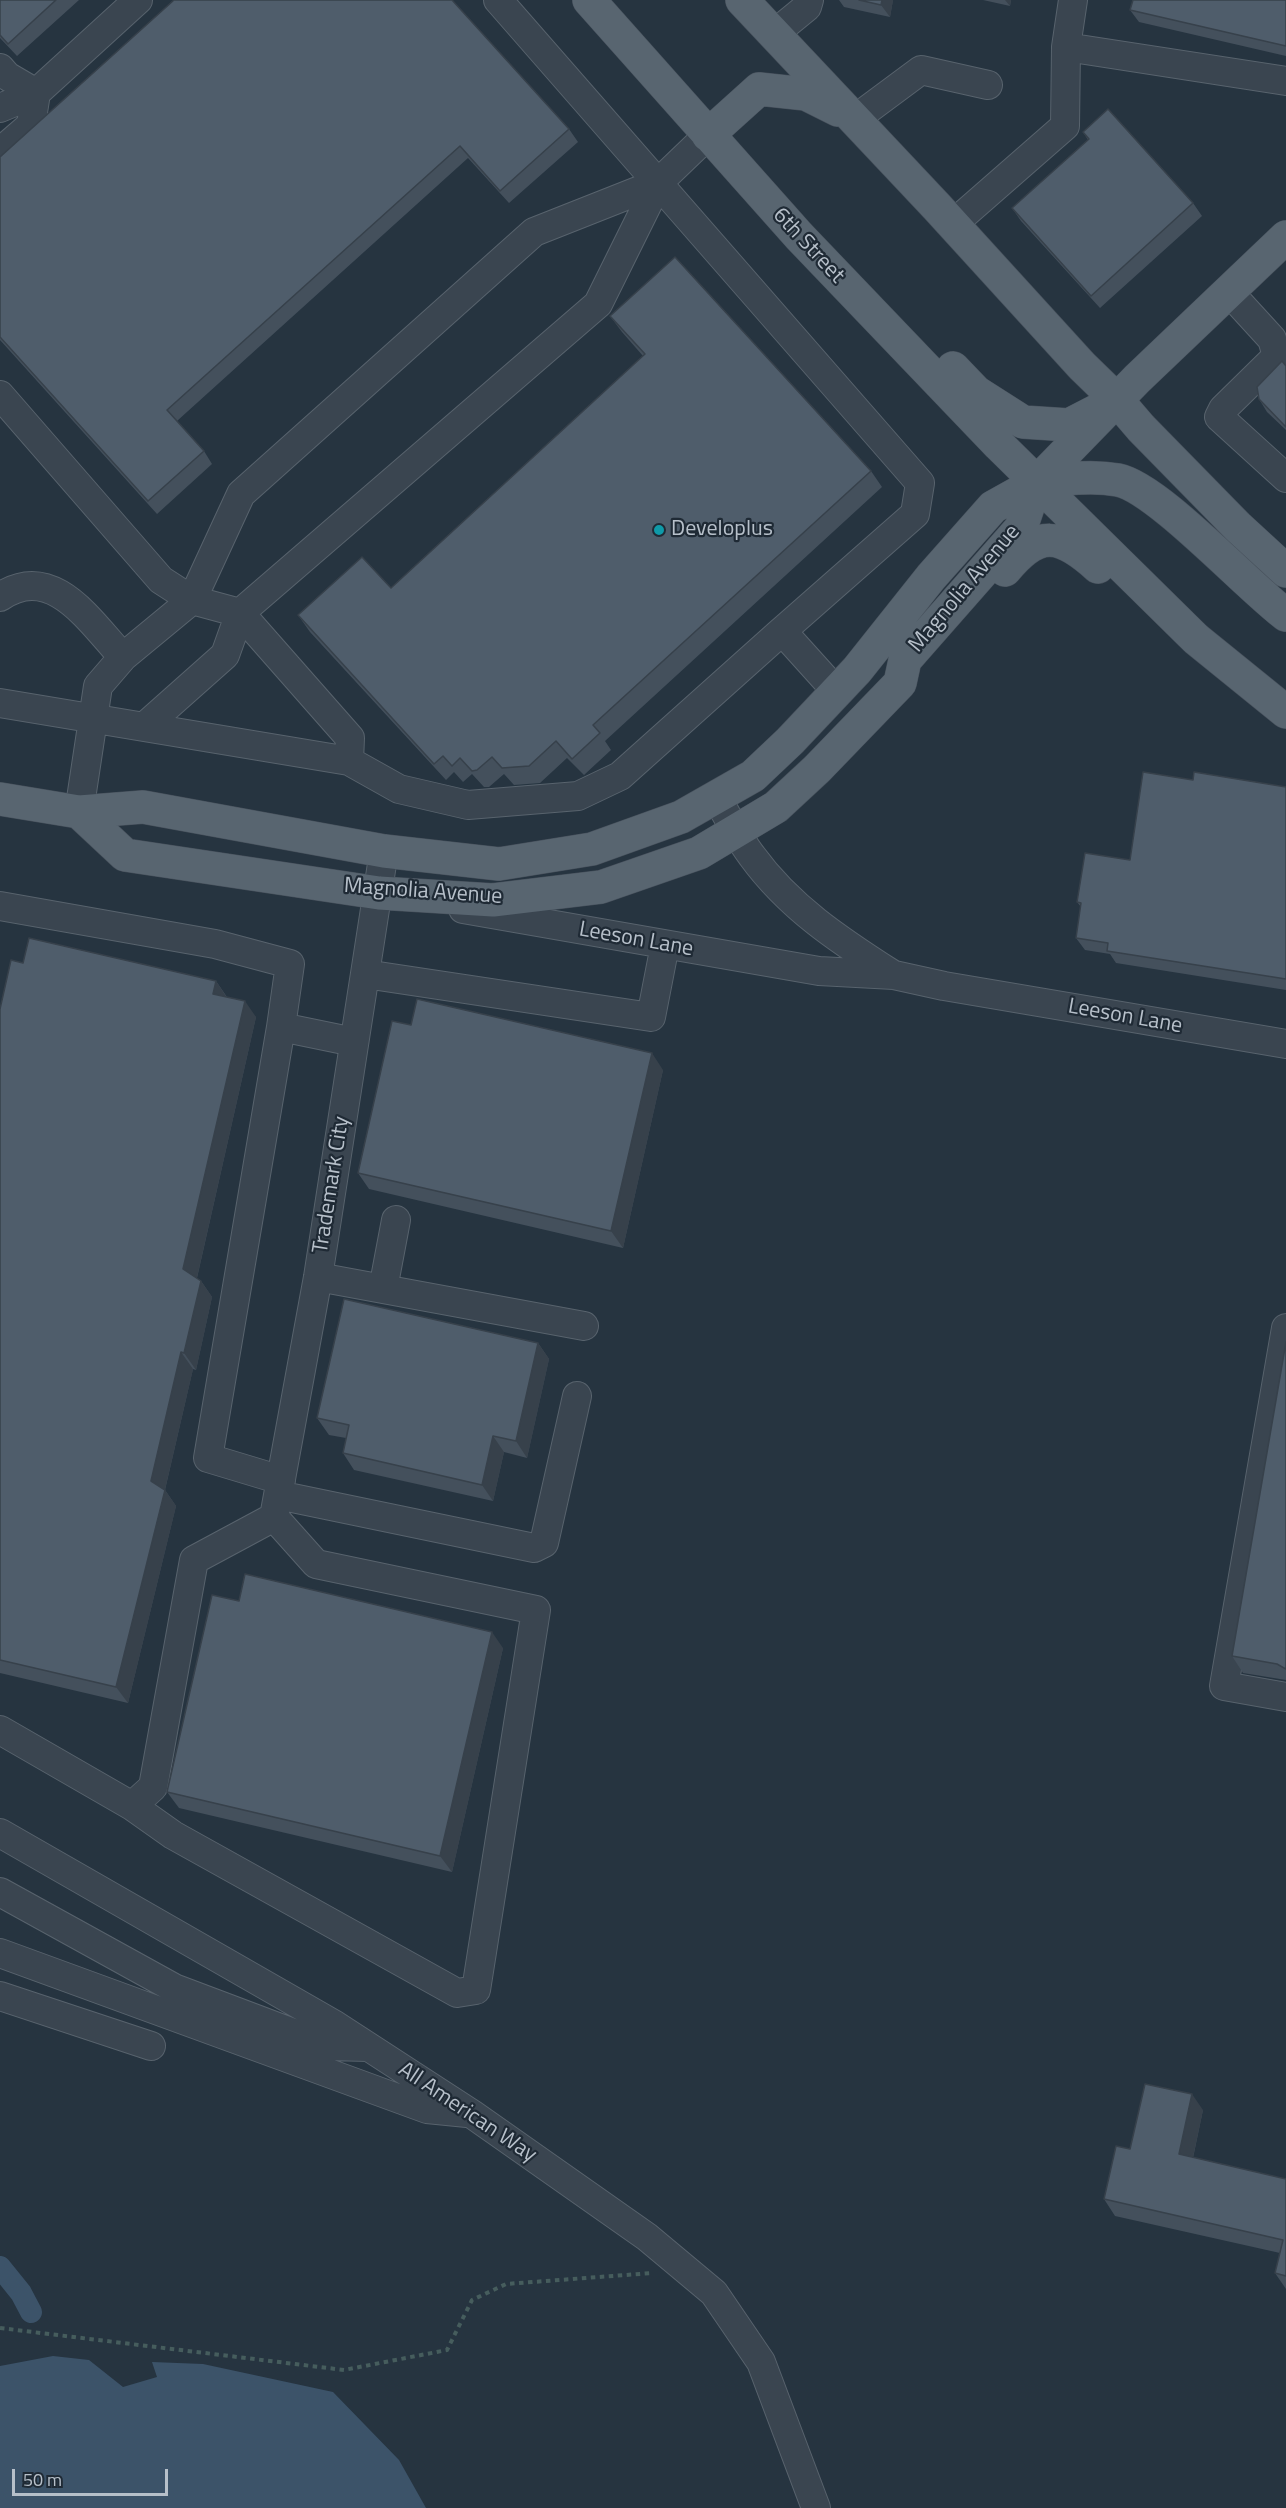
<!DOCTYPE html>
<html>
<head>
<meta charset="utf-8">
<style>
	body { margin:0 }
	#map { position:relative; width:1286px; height:2508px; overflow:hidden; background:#263440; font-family:"Titillium Web",sans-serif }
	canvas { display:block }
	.scale { position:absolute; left:12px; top:2469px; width:156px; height:27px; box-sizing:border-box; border:3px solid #b7c0ca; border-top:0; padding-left:8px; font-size:18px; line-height:21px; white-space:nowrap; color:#b7c0ca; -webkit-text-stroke:4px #1f2a35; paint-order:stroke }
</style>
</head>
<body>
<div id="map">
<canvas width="1286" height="2508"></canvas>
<div class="scale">50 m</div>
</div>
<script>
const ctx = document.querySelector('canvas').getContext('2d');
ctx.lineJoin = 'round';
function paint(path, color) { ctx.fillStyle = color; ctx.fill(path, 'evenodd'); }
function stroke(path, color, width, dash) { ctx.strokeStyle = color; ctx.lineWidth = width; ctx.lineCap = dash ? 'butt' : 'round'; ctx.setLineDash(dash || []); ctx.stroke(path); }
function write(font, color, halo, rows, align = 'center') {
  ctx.font = font + ' "Titillium Web",sans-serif'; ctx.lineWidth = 4.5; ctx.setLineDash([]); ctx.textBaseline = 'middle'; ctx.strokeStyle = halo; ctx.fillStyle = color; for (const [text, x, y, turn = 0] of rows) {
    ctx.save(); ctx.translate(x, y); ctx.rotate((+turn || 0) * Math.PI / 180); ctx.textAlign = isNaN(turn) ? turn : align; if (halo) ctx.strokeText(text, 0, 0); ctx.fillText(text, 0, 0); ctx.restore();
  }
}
paint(new Path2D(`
	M53 2356 89 2360 123 2387 157 2377 152 2362 203 2364 333 2392 399 2460 426 2508H0V2366Z`), '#3c5369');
stroke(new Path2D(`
	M0 2267 21 2293 31 2312`), '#3c5369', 22);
const minor = new Path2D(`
	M498 0 920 483 915 514 782 631 837 692
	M774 34 807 7 809 0
	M1066 47 1073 0
	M0 68 7 76 36 93 138 0
	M0 108 36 93
	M855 119 921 70 988 85
	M0 152 31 125 36 93
	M953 224 1065 126 1066 47 1286 81
	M1229 292 1272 339 1277 356 1223 409 1219 417 1286 478
	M0 395 161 580 192 600 241 494 534 232 658 183
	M0 597C53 561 90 622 123 657
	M0 703 349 761 399 789 468 805 578 796 620 776 782 631
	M144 727 225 655 240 613 350 738 349 761
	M716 797C728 816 738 838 752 856 789 907 839 940 892 974
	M79 812 98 686 123 657 192 600 240 613 598 304 658 183 708 135
	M0 906 215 944 290 964 281 1027 354 1042
	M463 909 819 971 894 975 944 986 1286 1044
	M365 974 651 1017 665 945
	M318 1277 584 1326
	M383 1289 396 1220
	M1286 1328 1224 1686 1286 1697
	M281 1480 208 1458 281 1027
	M278 1495 534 1548 544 1543 577 1396
	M274 1517 318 1277 384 851
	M0 1730 132 1806 153 1787 194 1560 274 1517
	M132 1806 173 1835 457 1993 476 1990 536 1610 316 1564 274 1517
	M0 1833 335 2025 472 2114 647 2237 714 2293 761 2362 816 2508
	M0 1892 174 1988 328 2046 368 2047
	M0 1953 427 2109 467 2113
	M0 1996 151 2046`);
const major = new Path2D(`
	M589 0 799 236 999 445 1196 639 1286 712
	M742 0 937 207 1082 366 1117 400 1141 428 1237 526 1286 571
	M708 135 759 89 806 94 838 110
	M953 368 976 392 1023 422 1069 425 1100 409
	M1036 483C1064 479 1091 475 1118 480 1158 488 1247 586 1286 615
	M1005 570C1039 529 1060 533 1098 567
	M0 799 79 812 143 807 384 851 499 864 592 849 681 817 753 776 790 741 857 670 931 577 993 507 1036 483 1137 379 1286 237
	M79 812 125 855 379 893 493 900 601 887 699 853 776 807 817 769 900 683 905 660 1021 528 1036 483`);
stroke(minor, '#58636d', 30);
stroke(major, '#47515c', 34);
stroke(new Path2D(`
	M0 2328 344 2370 447 2350 472 2300 506 2284 652 2273`), '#465d5d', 4, [4.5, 4.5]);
stroke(minor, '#3a4550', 28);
stroke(major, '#586570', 33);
paint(new Path2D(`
	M0 0H79L17 56 0 38Z
	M839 0H893L890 17 844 7Z
	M983 0H1011L1010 6Z
	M1286 0V56L1139 22 1130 10Z
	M569 129 578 142 509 203 468 158 177 421 204 451 212 464 157 514 0 340V157Z
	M1083 132 1193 203 1202 216 1100 308 1021 221 1012 208 1088 140Z
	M610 316 871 471 882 487 605 741 611 750 584 775 567 758 540 783 514 785 504 774 489 787H484L472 774 463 782 454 772 446 780 310 632 298 615 391 588 643 356 622 332Z
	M1286 366V430L1267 412 1259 399Z
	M1193 780 1286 787V990L1116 963 1110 954 1085 950 1076 938 1081 907 1077 902 1130 860Z
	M23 963 216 981 227 997 256 1017 197 1278 201 1281 212 1297 196 1370 193 1369 165 1490 176 1506 128 1703 0 1673V1009Z
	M411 1025 663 1070 623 1248 369 1189 358 1173Z
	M1286 1342V1680L1243 1673 1232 1656Z
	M538 1343 549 1359 527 1458 504 1452 493 1501 354 1470 343 1453 346 1438 329 1435 317 1418Z
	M239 1601 503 1648 452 1872 179 1808 167 1792Z
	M1203 2110 1193 2158 1286 2179V2289L1275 2273 1280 2253 1115 2216 1104 2199 1130 2149Z`), '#44505c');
paint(new Path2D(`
	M882 0H893L890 17 881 5Z
	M1005 0H1011L1010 6Z
	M216 981 227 998 213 994Z
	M245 1001 256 1017 195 1286 183 1269Z
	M652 1053 663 1070 623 1248 611 1231Z
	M201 1281 212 1297 196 1370 184 1353Z
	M538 1343 549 1359 527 1458 516 1441Z
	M181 1352 193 1369 163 1498 151 1481Z
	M493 1436 504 1452 493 1501 482 1485Z
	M165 1490 176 1506 128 1703 116 1687Z
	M492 1632 503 1648 452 1872 440 1856Z
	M1192 2094 1203 2110 1190 2171 1179 2154Z`), '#37414b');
const building = new Path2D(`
	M0 0H56L8 44 0 35Z
	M174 0H452L569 129 500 191 460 146 167 410 204 451 148 501 0 337V157Z
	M859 0H882L881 5Z
	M1133 0H1286V46L1130 10Z
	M1108 109 1193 203 1091 296 1012 208 1089 139 1083 132Z
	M675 257 871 471 593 725 600 733 572 759 556 741 529 766 502 768 492 757 477 770 472 771 460 758 452 766 443 756 434 764 298 615 362 557 391 588 645 354 610 316Z
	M1282 361 1286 366V427L1259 399 1257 387Z
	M1143 772 1193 780 1194 772 1286 787V979L1107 951 1108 943 1076 938 1081 903 1077 902 1085 853 1130 860Z
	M29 938 216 981 213 994 245 1001 183 1269 201 1281 184 1353 181 1352 151 1481 165 1490 116 1687 0 1660V1009L11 960 23 963Z
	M417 999 652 1053 611 1231 358 1173 392 1021 411 1025Z
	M344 1299 538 1343 516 1441 493 1436 482 1485 343 1453 349 1425 317 1418Z
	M1286 1342V1669L1277 1664 1232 1656Z
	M245 1574 492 1632 440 1856 167 1792 212 1595 239 1601Z
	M1145 2084 1192 2094 1179 2154 1286 2179V2276L1275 2273 1283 2240 1104 2199 1116 2146 1130 2149Z`);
paint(building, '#4f5d6b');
stroke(building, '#37414b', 1.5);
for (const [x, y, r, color] of [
	[659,530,6,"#0f9aa8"]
]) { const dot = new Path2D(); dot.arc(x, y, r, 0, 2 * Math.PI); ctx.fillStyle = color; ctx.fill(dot); stroke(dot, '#1f2a35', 2); }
write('22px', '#b7c0ca', '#1f2a35', [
	["6th Street",808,246,47],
	["Magnolia Avenue",965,589,-50],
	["Magnolia Avenue",423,892,4],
	["Leeson Lane",636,940,10],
	["Leeson Lane",1125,1017,10],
	["Trademark City",332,1185,-81],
	["All American Way",467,2113,34]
]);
write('22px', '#b7c0ca', '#1f2a35', [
	["Developlus",671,530]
], 'left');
</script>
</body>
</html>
